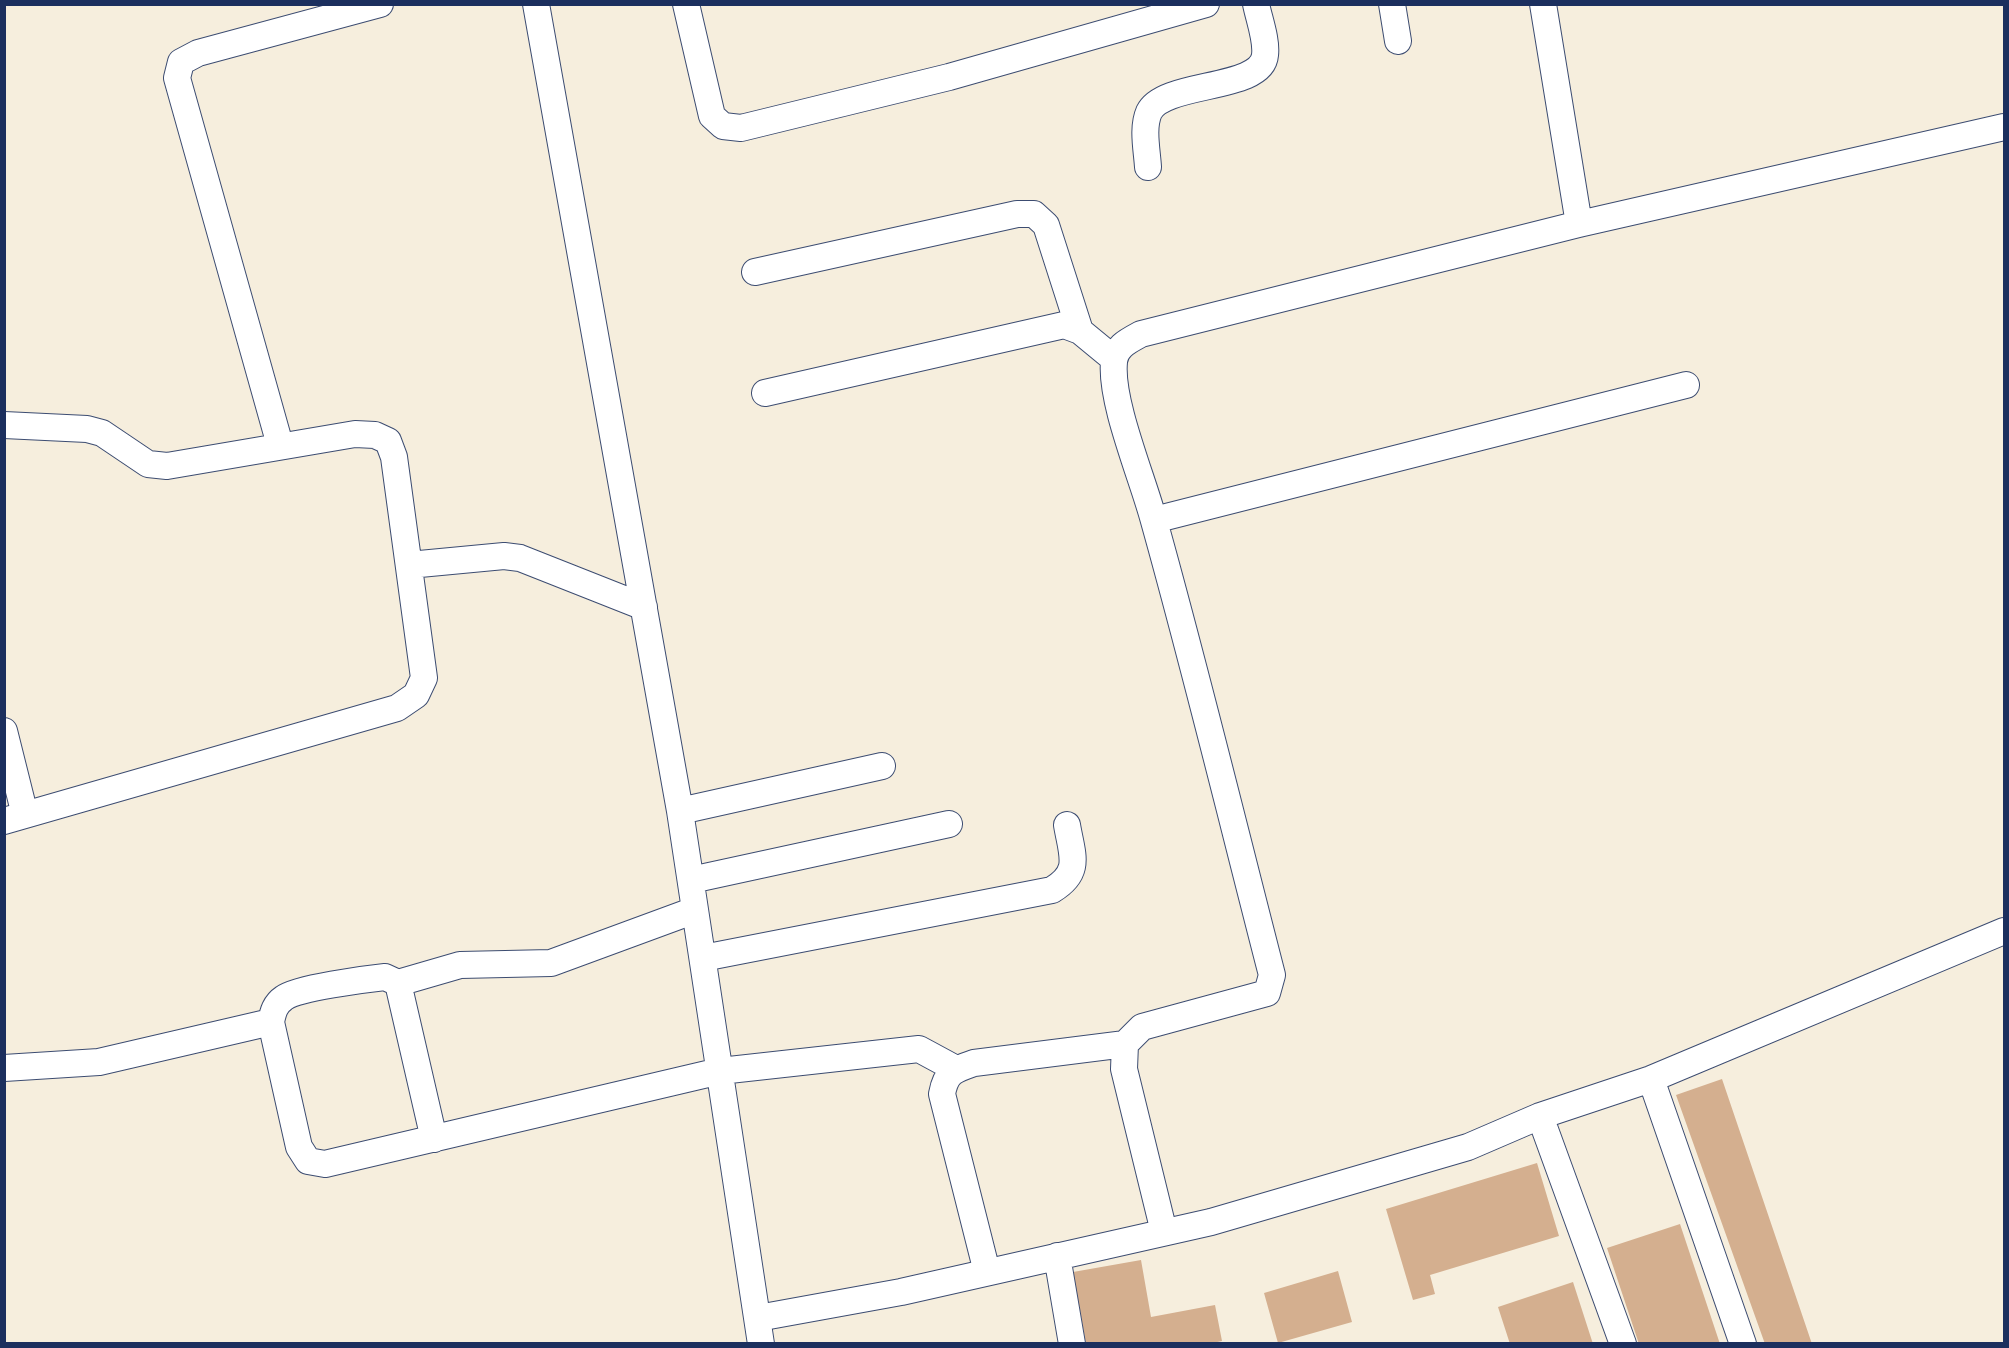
<!DOCTYPE html>
<html>
<head>
<meta charset="utf-8">
<style>
	body { margin:0 }
	#map { position:relative; width:2009px; height:1348px; overflow:hidden; background:#f6eedd; font-family:Pangolin,sans-serif }
	canvas { display:block }
	.frame { position:absolute; inset:0; border:6px solid #1b2f5e; pointer-events:none }
</style>
</head>
<body>
<div id="map">
<canvas width="2009" height="1348"></canvas>
<div class="frame"></div>
</div>
<script>
const ctx = document.querySelector('canvas').getContext('2d');
ctx.lineJoin = 'round';
function paint(path, color) { ctx.fillStyle = color; ctx.fill(path, 'evenodd'); }
function stroke(path, color, width, dash) { ctx.strokeStyle = color; ctx.lineWidth = width; ctx.lineCap = dash ? 'butt' : 'round'; ctx.setLineDash(dash || []); ctx.stroke(path); }
paint(new Path2D(`
	M1722 1079 1812 1344H1765L1676 1095Z
	M1537 1163 1559 1236 1430 1275 1435 1294 1413 1300 1386 1209Z
	M1680 1224 1720 1344H1639L1607 1248Z
	M1141 1260 1151 1317 1215 1305 1222 1341 1208 1344H1086L1073 1272Z
	M1338 1271 1352 1322 1278 1343 1264 1293Z
	M1573 1282 1593 1344H1510L1498 1307Z`), '#d4af8f');
const minor = new Path2D(`
	M536 4 680 811 761 1344
	M686 4 712 116 723 126 741 128 949 77 1206 4
	M1392 4 1398 41
	M1543 4 1579 224
	M1148 167C1147 150 1142 128 1149 112 1164 81 1262 91 1265 55 1267 40 1259 19 1256 4
	M755 272 1017 214H1034L1046 225 1080 331
	M765 393 1064 325 1080 331 1114 359
	M4 425 87 429 102 433 148 464 167 466 355 434 375 435 388 441 394 457 424 678 416 695 397 708 4 821
	M280 445 177 78 181 62 198 53 380 4
	M1154 520 1686 385
	M409 565 504 556 520 558 644 607
	M4 731 25 815
	M680 811 882 766
	M691 880 949 824
	M703 958 1052 890C1082 872 1072 855 1067 825
	M398 983 460 965 551 963 695 910
	M4 1068 99 1062 271 1022
	M1651 1079 1743 1344
	M1540 1116 1623 1344
	M434 1139 398 983 385 977C366 979 297 988 284 998 275 1004 273 1012 271 1022L299 1147 308 1161 325 1164 720 1071 919 1049 956 1069
	M1164 1232 1124 1069 1125 1044 1142 1027 1267 993 1272 975C1233 824 1196 671 1154 521 1143 479 1110 402 1114 362 1115 347 1128 341 1141 334L1579 224 2004 127
	M1057 1256 1072 1344
	M987 1272 942 1094C946 1072 954 1070 974 1063L1125 1044
	M758 1318 901 1292 1211 1222 1468 1147 1540 1116 1651 1079 2004 931`);
stroke(minor, '#3c4c71', 28);
stroke(minor, '#fff', 26);
</script>
</body>
</html>
